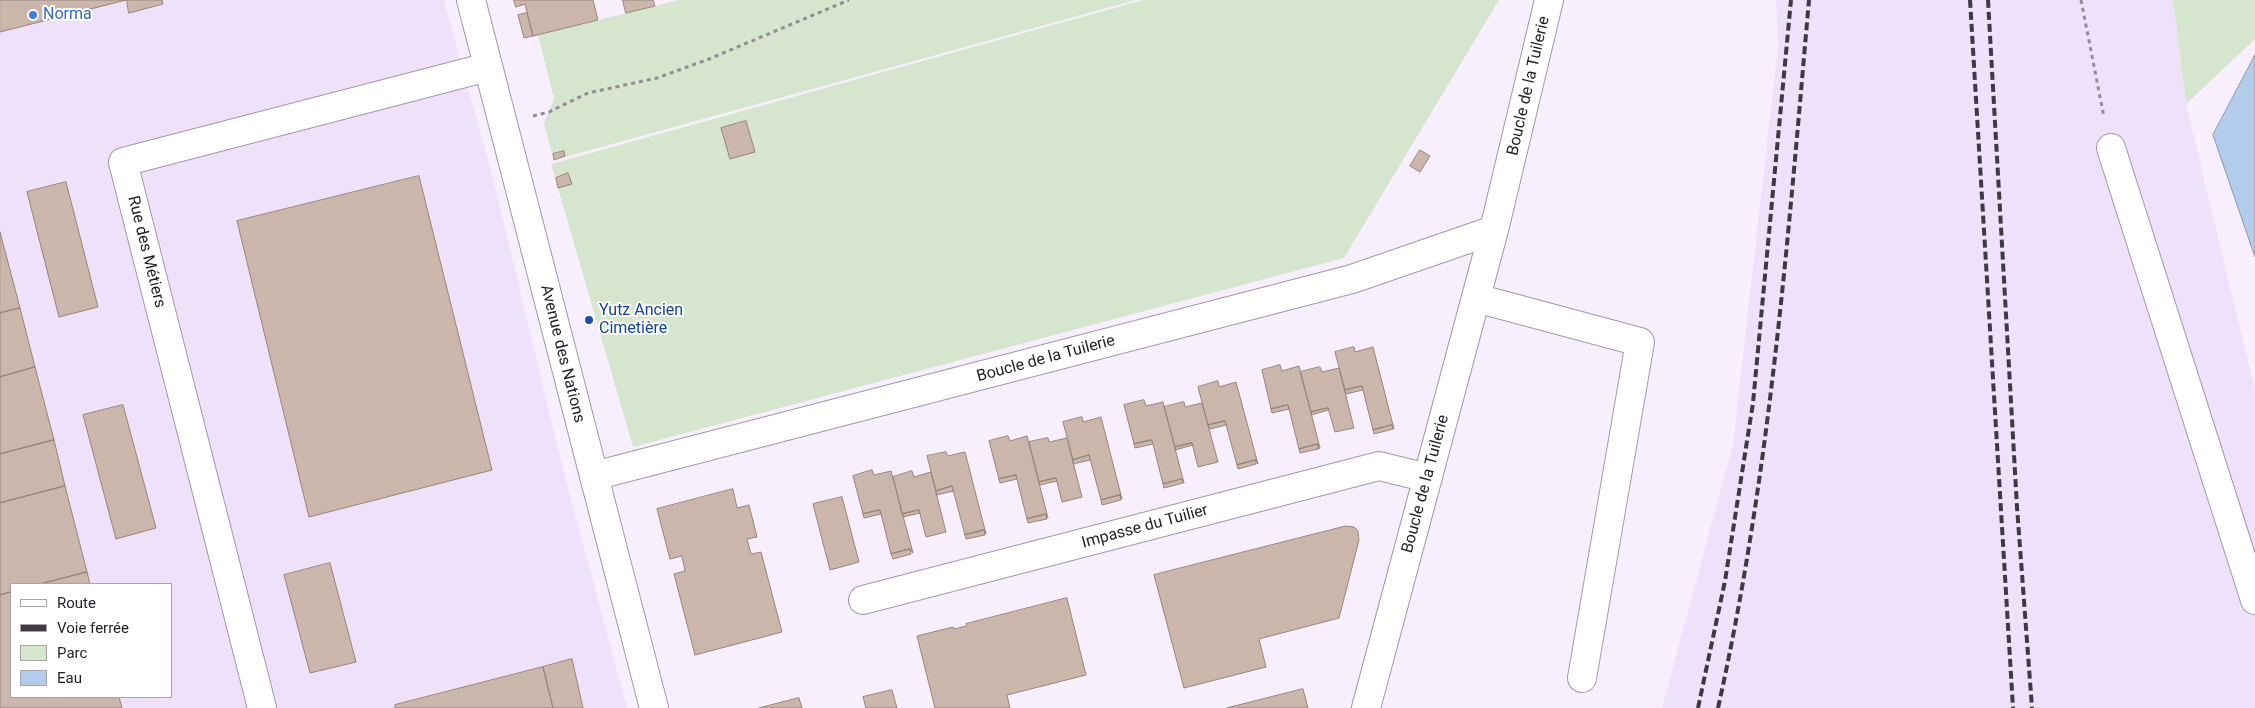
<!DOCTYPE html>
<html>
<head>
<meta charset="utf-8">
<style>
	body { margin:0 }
	#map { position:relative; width:2255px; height:708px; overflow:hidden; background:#f8effe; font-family:Roboto,sans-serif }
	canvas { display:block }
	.legend { position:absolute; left:10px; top:583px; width:162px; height:115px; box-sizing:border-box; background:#fff; border:1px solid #a7a5a8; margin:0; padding:6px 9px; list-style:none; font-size:15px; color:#221e25 }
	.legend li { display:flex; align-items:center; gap:10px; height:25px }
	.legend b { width:25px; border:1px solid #a7a5a8 }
</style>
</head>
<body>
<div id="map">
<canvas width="2255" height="708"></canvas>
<ul class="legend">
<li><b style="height:6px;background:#fff"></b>Route</li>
<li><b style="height:6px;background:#3e3942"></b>Voie ferrée</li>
<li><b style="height:14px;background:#d6e5ce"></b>Parc</li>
<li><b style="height:14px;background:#b3ccec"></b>Eau</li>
</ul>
</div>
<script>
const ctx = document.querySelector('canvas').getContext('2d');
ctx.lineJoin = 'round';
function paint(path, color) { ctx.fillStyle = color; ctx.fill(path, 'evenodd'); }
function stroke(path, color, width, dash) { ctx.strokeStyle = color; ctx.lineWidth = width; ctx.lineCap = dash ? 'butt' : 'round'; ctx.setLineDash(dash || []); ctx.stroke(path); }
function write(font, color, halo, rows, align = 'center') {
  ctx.font = font + ' Roboto,sans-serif'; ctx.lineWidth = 4; ctx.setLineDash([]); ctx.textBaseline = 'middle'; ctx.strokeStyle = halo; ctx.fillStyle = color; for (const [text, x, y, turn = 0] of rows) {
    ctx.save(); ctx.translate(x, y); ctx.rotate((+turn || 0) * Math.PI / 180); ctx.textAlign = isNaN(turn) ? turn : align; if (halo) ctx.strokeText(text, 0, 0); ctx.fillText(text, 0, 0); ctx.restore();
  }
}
paint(new Path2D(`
	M0 0H444L493 178 562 465 627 708H0ZM11 584H171V697H11Z
	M1776 0H2173L2186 104 2255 390V708H1662L1733 444 1778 46Z`), '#f0e1fa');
paint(new Path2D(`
	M679 0H1136L554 160 544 124 554 99 538 35Z
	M1143 0H1499L1344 258 633 447 551 164Z
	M2173 0H2255V39L2186 104Z`), '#d6e5ce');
const water = new Path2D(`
	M2255 55V257L2213 135Z`);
paint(water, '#b3ccec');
stroke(water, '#8898b0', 1);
const building = new Path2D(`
	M0 0H126L0 32Z
	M127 0H162L163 4 129 13Z
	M514 0H593L598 20 533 36 525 4 516 7Z
	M623 0H653L655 6 626 13Z
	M527 13 533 36 524 38 518 15Z
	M746 121 755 152 730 159 721 128Z
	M1420 150 1430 156 1420 172 1410 166Z
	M564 151 565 156 554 160 553 154Z
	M568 173 572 184 558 188 556 178Z
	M419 176 492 470 309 517 237 221Z
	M66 182 98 307 59 317 27 192Z
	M0 232 20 308 0 313Z
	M20 308 35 367 0 377V313Z
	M1354 347 1355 352 1373 347 1394 429 1392 425 1373 430 1362 386 1345 390 1335 352Z
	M1280 365 1282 371 1299 366 1320 448 1318 449V444L1299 449 1288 405 1271 409 1262 370Z
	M35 367 54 440 0 454V377Z
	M1320 367 1322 372 1339 368 1354 428 1335 432 1328 408 1311 412 1300 372Z
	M1218 381 1219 387 1236 382 1258 464 1256 460 1237 465 1225 421 1208 425 1198 387Z
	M1362 386 1363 390 1346 394 1345 390Z
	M1144 400 1146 406 1163 402 1184 483 1182 479 1163 484 1152 440 1134 444 1124 405Z
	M1184 402 1185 407 1202 403 1218 462 1198 467 1192 443 1175 447 1164 407Z
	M123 405 156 528 116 539 83 415Z
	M1288 405 1289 409 1272 413 1271 409Z
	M1328 408 1329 410 1311 415V412Z
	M1082 417 1083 422 1101 417 1122 499 1120 495 1101 500 1089 455 1073 460 1063 422Z
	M1225 421 1226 425 1210 429 1208 425Z
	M1392 425 1393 429 1374 434 1373 430Z
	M1008 436 1010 441 1027 436 1048 518 1046 514 1027 519 1016 475 999 479 989 441Z
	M1048 438 1049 442 1067 438 1082 497 1062 502 1056 478 1039 482 1029 442Z
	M54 440 65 486 0 503V454Z
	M1151 440 1153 444 1135 448 1134 444Z
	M1192 443 1193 445 1175 450V447Z
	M1318 444V449L1300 453 1299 449Z
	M946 452 948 456 965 452 986 534 984 530 965 535 952 486 936 491 927 456Z
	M1089 455 1090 460 1073 464V460Z
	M1256 460V464L1238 469 1237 465Z
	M872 470 874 475 891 471 913 553 910 549 891 554 880 510 863 514 853 476Z
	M912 471 914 477 931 472 946 532 926 537 919 510 902 514 893 477Z
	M1016 475 1017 479 1000 483 999 479Z
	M1056 478 1057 481 1040 485 1039 482Z
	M1182 479 1183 483 1164 488 1163 484Z
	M65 486 87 572 40 584H11V592L0 595V503Z
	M952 486 954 491 936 495V491Z
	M733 489 737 508 749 505 757 537 747 539 751 554 761 552 782 632 695 655 674 574 685 571 682 556 670 559 657 509Z
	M1120 495 1121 500 1102 505 1101 500Z
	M842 497 859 562 830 570 813 504Z
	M880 510 881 514 864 518 863 514Z
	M919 510 920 513 903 517 902 514Z
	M1046 514 1047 519 1028 523 1027 519Z
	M1346 526 1354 527 1358 531 1359 540 1339 618 1259 639 1266 667 1184 688 1154 575Z
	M984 530 985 535 966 539 965 535Z
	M910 549 911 554 893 559 891 554Z
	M330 563 356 662 310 673 284 575Z
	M87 572 90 584H40Z
	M11 592V697H119L122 708H0V595Z
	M1067 598 1086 675 1007 695 1010 708H935L917 636 953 627 954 629 967 626 966 624Z
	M572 659 583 708H553L543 667Z
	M543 667 553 708H395V705Z
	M1303 689 1308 708H1227Z
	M892 690 897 708H866L863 697Z
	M799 698 802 708H759Z`);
paint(building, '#cab6aa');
stroke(building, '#97857a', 1);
const minor = new Path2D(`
	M2111 148 2255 600
	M1476 298 1640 342 1582 678
	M594 476 1352 279 1494 230 1549 0
	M863 600 1379 466 1428 478
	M262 708 123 162 488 67
	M1366 708 1494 230`);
const major = new Path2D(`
	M471 0 654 708`);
stroke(minor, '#a398aa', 30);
stroke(major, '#a398aa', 30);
stroke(new Path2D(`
	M2081 0 2104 117
	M533 116 549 112 588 93 657 78 709 59 849 0`), '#928c97', 3, [4, 4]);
stroke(minor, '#fff', 28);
stroke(major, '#fff', 28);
stroke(new Path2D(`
	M1970 0 2013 708
	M1988 0 2017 507 2032 708
	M1698 708 1725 581 1753 403 1791 0
	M1718 708C1770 475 1788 238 1809 0`), '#3e3942', 4, [8, 4]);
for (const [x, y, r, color] of [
	[33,15,5,"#3f7fe0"],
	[589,320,5,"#1a4fb4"]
]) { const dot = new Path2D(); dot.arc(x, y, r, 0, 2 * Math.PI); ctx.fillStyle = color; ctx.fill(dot); stroke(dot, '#fff', 2); }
write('16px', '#366cbe', '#fff', [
	["Norma",43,15]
], 'left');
write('16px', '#221e25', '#fff', [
	["Boucle de la Tuilerie",1529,86,-77],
	["Rue des Métiers",146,252,76],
	["Avenue des Nations",562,354,76],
	["Boucle de la Tuilerie",1046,359,-15],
	["Boucle de la Tuilerie",1426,484,-75],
	["Impasse du Tuilier",1145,527,-15]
]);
write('16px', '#164399', '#fff', [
	["Yutz Ancien",599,311],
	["Cimetière",599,329]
], 'left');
</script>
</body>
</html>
